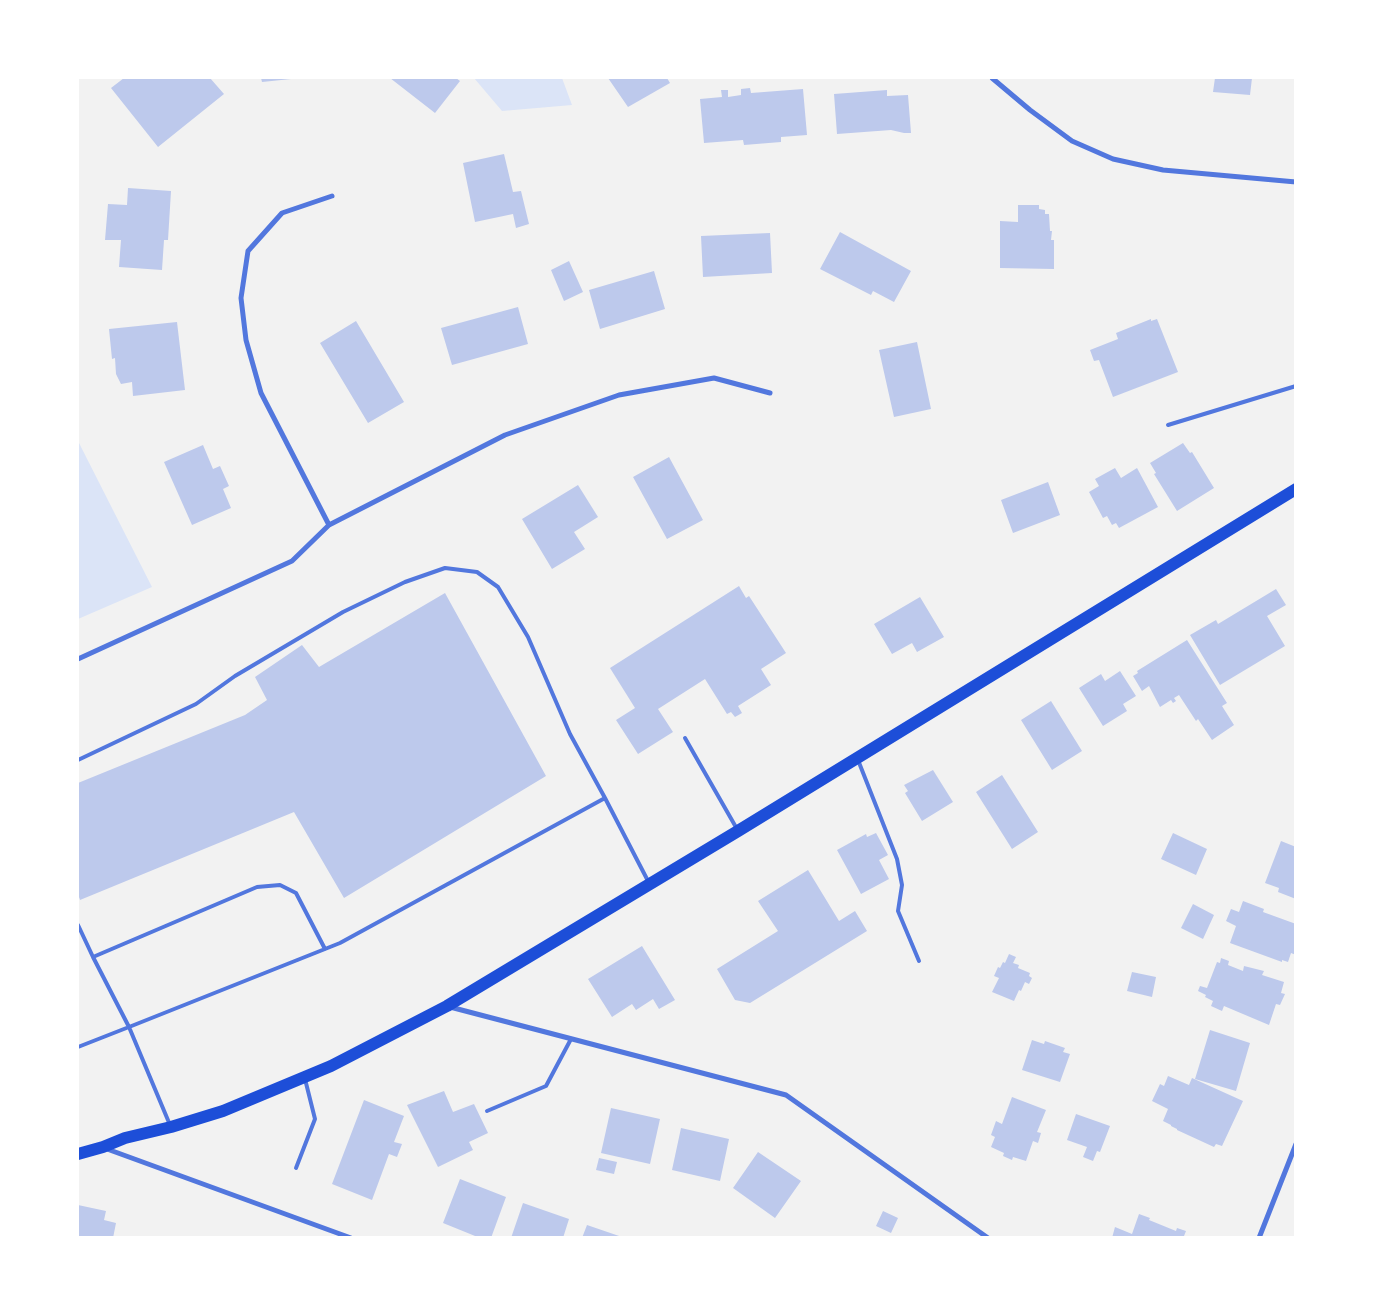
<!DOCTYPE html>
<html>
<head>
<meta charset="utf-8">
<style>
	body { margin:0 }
	#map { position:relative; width:1373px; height:1315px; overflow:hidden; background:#f2f2f2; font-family:Helvetica,sans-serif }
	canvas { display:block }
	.frame { position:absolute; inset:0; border:79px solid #fff; pointer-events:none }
</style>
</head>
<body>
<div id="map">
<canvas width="1373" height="1315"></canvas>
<div class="frame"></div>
</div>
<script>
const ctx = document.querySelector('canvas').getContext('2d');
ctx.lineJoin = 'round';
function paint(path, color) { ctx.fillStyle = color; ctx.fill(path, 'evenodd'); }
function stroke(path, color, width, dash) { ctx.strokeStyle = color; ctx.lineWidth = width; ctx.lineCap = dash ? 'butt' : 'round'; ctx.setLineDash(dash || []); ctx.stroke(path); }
paint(new Path2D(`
	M474 78H562L572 105 502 111Z
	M78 441 152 587 78 619Z`), '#dbe4f7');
paint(new Path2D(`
	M124 78H210L224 94 158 147 111 88Z
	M261 78H291V79L262 82Z
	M390 78H456L460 81 435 113Z
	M608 78H667L670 83 628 107Z
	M1215 78H1252L1250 95 1213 92Z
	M750 88 751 93 803 89 807 135 781 137V142L744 145 743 140 704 143 700 99 722 97 721 90H728V97L741 95V89Z
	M887 90V96L908 95 911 133H904L891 130 837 134 834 94Z
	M504 154 513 192 521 191 529 224 516 228 513 214 475 222 463 163Z
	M128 188 171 191 168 240H164L162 270 119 267 121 240H105L108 204 127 205Z
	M1018 205H1039V209L1045 210V214H1049L1050 231H1052L1051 240H1054V269L1000 268V221L1018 222Z
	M840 232 911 271 894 302 873 291 871 295 820 269Z
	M770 233 772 273 703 277 701 236Z
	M569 261 583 292 564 301 551 270Z
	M654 271 665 309 600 329 589 290Z
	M518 307 528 344 452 365 441 328Z
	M1151 319V321L1157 319 1178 372 1113 397 1099 360 1094 361 1090 350 1118 339 1116 333Z
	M356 321 404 402 368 423 320 343Z
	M177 322 185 390 133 396 132 382 121 384 116 374 115 358 112 359 109 329Z
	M917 342 931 409 894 417 879 350Z
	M1183 443 1190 453 1192 452 1214 488 1177 511 1154 474 1156 473 1150 463Z
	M203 445 213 469 220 466 229 486 223 489 231 508 192 525 164 462Z
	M669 457 703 520 667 539 633 477Z
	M1115 468 1121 478 1137 468 1158 507 1119 528 1116 523 1112 525 1107 516 1103 518 1089 492 1099 486 1095 479Z
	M1048 482 1060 515 1013 533 1001 500Z
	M578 485 598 517 574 532 585 549 552 569 522 519Z
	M739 586 746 598 749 596 786 653 761 669 771 685 738 706 742 713 735 717 731 712 727 714 705 679 658 709 673 732 638 754 616 720 635 708 610 668Z
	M1276 589 1286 605 1267 616 1285 646 1220 685 1190 635 1216 620 1218 624Z
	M445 593 546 776 344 898 294 812 80 900 78 894V783L245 715 267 700 255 677 302 645 319 667Z
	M920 597 944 637 917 652 912 643 892 654 874 624Z
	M1187 640 1227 703 1222 706 1234 725 1212 740 1198 719 1196 721 1179 695 1174 698 1176 701 1173 703 1171 700 1160 707 1149 686 1142 691 1133 676 1138 673 1137 671Z
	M1120 671 1136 696 1123 704 1127 711 1103 726 1079 688 1101 674 1105 681Z
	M1051 701 1082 751 1052 770 1021 720Z
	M933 770 953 802 922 821 905 793 908 791 904 785Z
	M1002 775 1038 832 1012 849 976 792Z
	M876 833 888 855 879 860 889 879 861 894 837 850 866 834 867 837Z
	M1173 833 1207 849 1196 875 1161 859Z
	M1281 841 1296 847V899L1278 892 1279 888 1265 883Z
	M808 870 839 921 855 911 867 931 750 1003 735 1000 717 969 778 931 758 901Z
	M1243 901 1264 909 1263 912 1296 924V955L1291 953 1288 962 1282 960V962L1230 943 1236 926 1226 921 1231 909 1239 912Z
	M1193 904 1214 915 1203 939 1181 928Z
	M642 946 675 1000 659 1009 653 999 636 1010 632 1004 612 1017 588 979Z
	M1009 954 1016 957 1013 963 1019 965 1018 968 1030 973 1029 976 1032 978 1029 984 1025 982 1021 991 1019 990 1014 1001 992 992 999 978 994 976 998 967 1000 968 1003 962 1005 963Z
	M1221 958 1229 961 1228 965 1243 971 1244 966 1264 971 1262 975 1284 982 1281 993 1285 994 1280 1005 1276 1004 1269 1025 1224 1006 1222 1011 1211 1006 1213 1001 1205 997 1206 995 1198 991 1200 986 1207 988 1217 962 1220 963Z
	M1132 972 1156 977 1152 997 1127 991Z
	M1210 1030 1250 1043 1236 1091 1195 1079Z
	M1032 1040 1044 1044 1045 1041 1065 1048 1063 1052 1070 1054 1060 1082 1022 1070Z
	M1168 1076 1189 1085 1192 1078 1243 1101 1222 1146 1216 1144 1214 1147 1177 1130V1129L1171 1126V1125L1163 1121 1168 1109 1152 1101 1160 1084 1164 1086Z
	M444 1091 453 1112 474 1104 488 1133 469 1142 473 1150 438 1167 407 1105Z
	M1012 1097 1046 1110 1037 1132 1041 1133 1038 1143 1033 1141 1026 1161 1013 1157 1012 1160 1003 1156 1004 1153 991 1147 995 1137 991 1135 996 1121 1002 1124Z
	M364 1100 404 1116 394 1142 402 1144 397 1157 389 1154 372 1200 332 1184Z
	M611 1108 660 1119 650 1164 601 1153Z
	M1076 1114 1110 1126 1100 1152 1097 1151 1093 1161 1083 1157 1087 1147 1067 1140Z
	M681 1128 729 1139 720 1181 672 1170Z
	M758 1152 801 1181 775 1218 733 1188Z
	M599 1158 617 1162 614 1174 596 1170Z
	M460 1179 506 1197 491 1238H480L443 1223Z
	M523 1203 569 1219 563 1238H511Z
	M78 1205 106 1211 104 1220 116 1223 113 1238H78Z
	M883 1211 898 1218 891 1233 876 1226Z
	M1139 1214 1150 1218 1149 1220 1176 1231 1177 1228 1186 1231 1184 1236 1187 1238H1112L1115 1227 1132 1234Z
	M587 1225 622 1237V1238H582Z`), '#bdc9ec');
stroke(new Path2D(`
	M1168 425 1296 386
	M685 738 737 829
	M78 760 196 704 235 676 343 612 405 582 445 568 477 572 498 587 528 637 570 734 605 798
	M858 760 897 859 902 885 898 911 919 961
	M78 925 93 957
	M325 949 296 893 280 885 257 887 93 957 129 1027 325 949 340 943 605 798 648 881
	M78 1047 129 1027 170 1125
	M487 1111 546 1086 571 1039
	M296 1168 315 1119 305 1079`), '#5277de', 4);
stroke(new Path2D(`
	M992 78 1030 110 1072 141 1113 159 1163 170 1296 182
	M329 525 261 393 246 340 241 298 248 251 282 213 332 196
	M78 659 292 561 329 525 505 435 619 395 714 378 770 393
	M450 1007 786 1095 988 1238
	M107 1149 351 1238
	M1259 1238 1296 1144`), '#5277de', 5);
stroke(new Path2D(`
	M78 1154 103 1147 125 1138 171 1127 223 1111 331 1066 447 1006 738 831 1296 489`), '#1d4ed8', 12);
</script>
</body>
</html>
